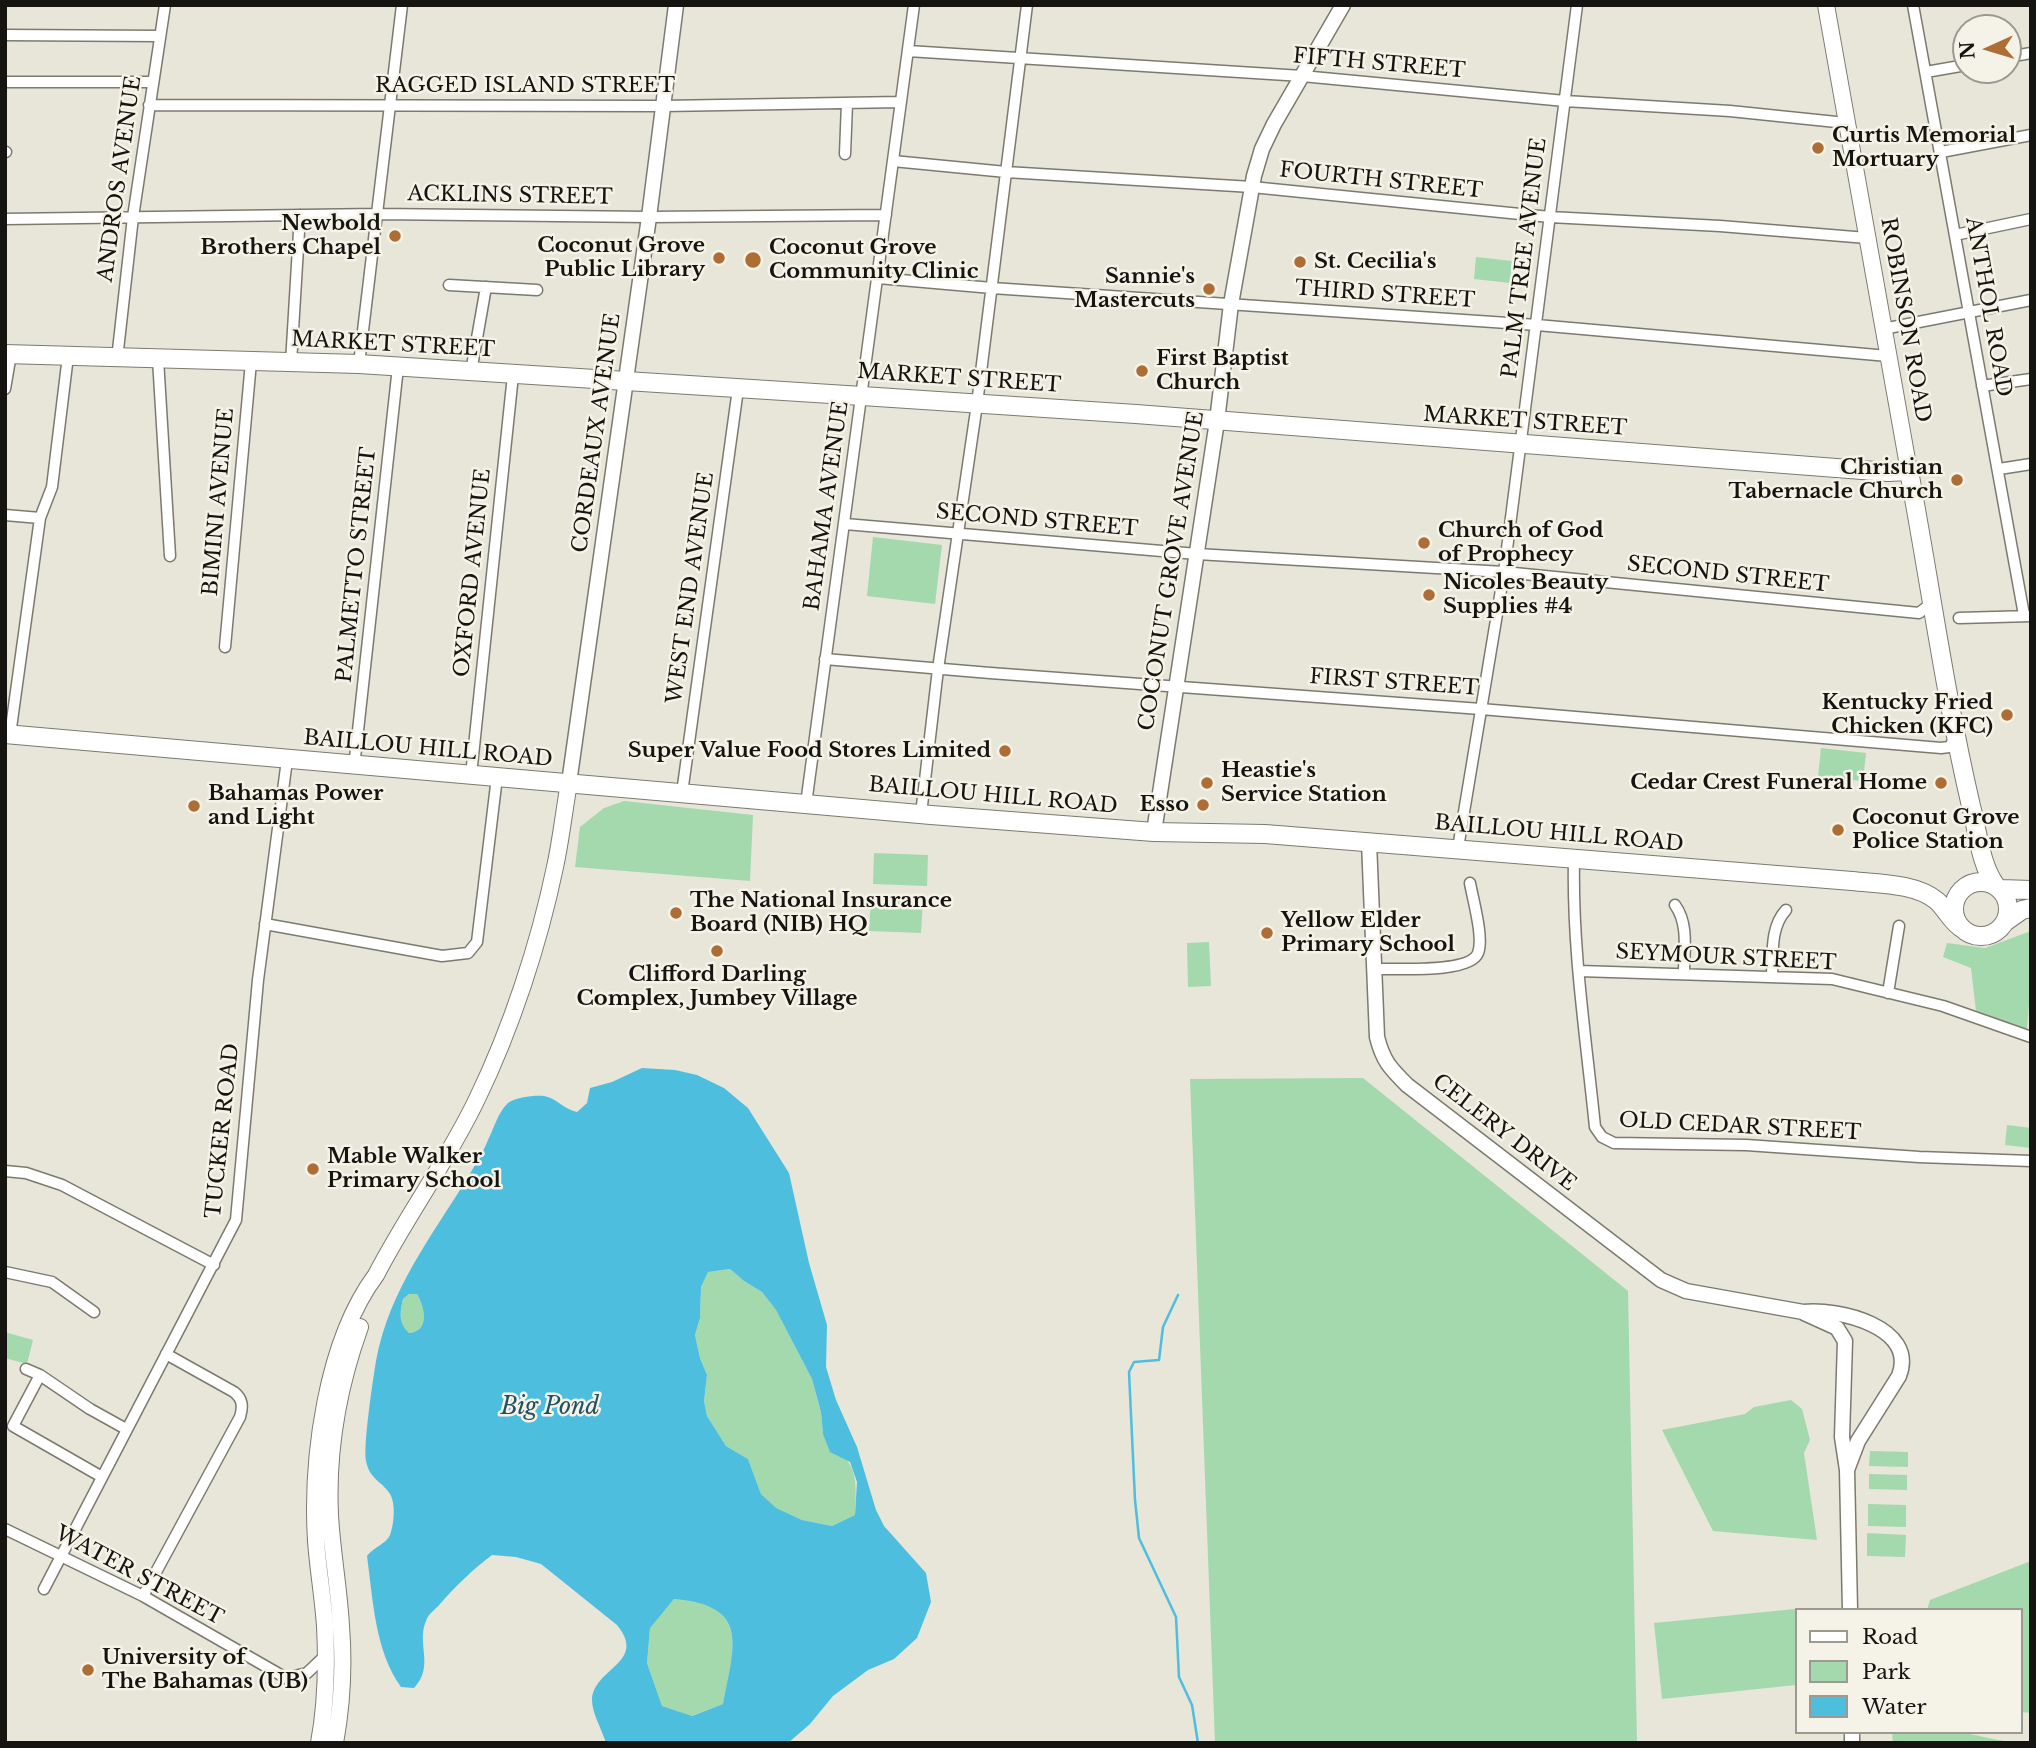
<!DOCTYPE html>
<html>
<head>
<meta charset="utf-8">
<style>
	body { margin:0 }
	#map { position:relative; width:2036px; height:1748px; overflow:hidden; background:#e8e5d9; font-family:"Libre Baskerville",serif }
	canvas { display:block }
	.frame { position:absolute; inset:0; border:7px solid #151410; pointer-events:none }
	.legend { position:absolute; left:1795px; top:1608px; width:228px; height:126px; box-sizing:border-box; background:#f5f2e7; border:2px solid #9b9991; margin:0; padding:9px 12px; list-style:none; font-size:21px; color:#151410 }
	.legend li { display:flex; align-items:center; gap:14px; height:35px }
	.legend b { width:35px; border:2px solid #9b9991 }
	.north { position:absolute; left:1952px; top:14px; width:70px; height:70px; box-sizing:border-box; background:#f5f2e7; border:2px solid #9b9991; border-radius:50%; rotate:266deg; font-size:19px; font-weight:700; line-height:28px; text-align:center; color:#151410 }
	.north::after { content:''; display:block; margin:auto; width:24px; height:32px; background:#ad6d35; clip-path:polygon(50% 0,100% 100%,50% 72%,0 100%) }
</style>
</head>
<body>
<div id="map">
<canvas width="2036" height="1748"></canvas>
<div class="frame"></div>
<ul class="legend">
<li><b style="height:9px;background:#fff"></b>Road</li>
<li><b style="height:19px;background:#a4d9ad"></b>Park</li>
<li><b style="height:19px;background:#4ebedf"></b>Water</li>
</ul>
<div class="north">N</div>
</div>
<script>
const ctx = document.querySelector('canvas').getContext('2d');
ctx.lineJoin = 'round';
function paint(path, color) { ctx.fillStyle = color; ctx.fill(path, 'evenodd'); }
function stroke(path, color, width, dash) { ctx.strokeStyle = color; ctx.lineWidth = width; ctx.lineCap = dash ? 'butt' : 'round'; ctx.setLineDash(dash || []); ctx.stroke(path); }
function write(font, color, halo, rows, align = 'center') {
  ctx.font = font + ' "Libre Baskerville",serif'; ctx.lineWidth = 5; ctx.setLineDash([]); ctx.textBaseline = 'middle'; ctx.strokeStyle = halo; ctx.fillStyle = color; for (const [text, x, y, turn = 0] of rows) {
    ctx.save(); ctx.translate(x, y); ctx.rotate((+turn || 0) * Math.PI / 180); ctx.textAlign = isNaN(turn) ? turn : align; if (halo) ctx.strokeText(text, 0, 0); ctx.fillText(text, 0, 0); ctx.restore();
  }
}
paint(new Path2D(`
	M1476 257 1512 261 1510 283 1474 279Z
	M873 537 942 545 935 604 867 596Z
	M1821 748 1866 753 1863 781 1818 777Z
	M624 801 753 815 750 881 575 867 580 827 604 808Z
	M874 853 928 855 927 886 873 884Z
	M871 899 923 901 921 933 869 931Z
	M2031 931V979L2027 1029 1976 1011 1971 968 1943 957 1947 943 1985 948Z
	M1209 942 1211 986 1188 987 1187 943Z
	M1363 1078 1628 1291 1637 1743H1215L1190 1079Z
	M2007 1125 2031 1128V1148L2005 1145Z
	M730 1269 744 1281 762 1292 776 1310 812 1379 821 1412 823 1434C855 1466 858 1469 855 1515L832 1526 802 1520 775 1508 761 1494 748 1459 726 1446 707 1416 704 1401 707 1375 700 1358 695 1335 700 1318 701 1287 708 1272Z
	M409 1294H417C425 1308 430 1331 408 1333 398 1323 400 1312 403 1299Z
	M5 1332 33 1340 27 1364 5 1358Z
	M1791 1400 1802 1409 1810 1440 1804 1453 1817 1540 1713 1531 1662 1430 1745 1414 1754 1407Z
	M1870 1451 1908 1452V1467L1869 1466Z
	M1869 1474 1907 1475V1490L1869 1489Z
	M1868 1504 1906 1505V1527L1868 1526Z
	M1867 1533 1906 1535 1905 1557 1867 1556Z
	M2031 1561V1713L2020 1712V1610H1927L1930 1600Z
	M674 1599C683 1600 694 1599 702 1602 749 1619 730 1667 723 1704L691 1716 662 1706 647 1663 650 1627Z
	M1805 1608V1610H1796V1685L1662 1699 1654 1623Z
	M1892 1732H1960L2013 1743H1893Z`), '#a4d9ad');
paint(new Path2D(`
	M642 1068 675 1070 697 1075 724 1088 748 1108 789 1173 809 1263 827 1325 826 1367 836 1400 857 1447 876 1510 884 1526 926 1573 931 1602 917 1638 894 1659 868 1670 833 1696 810 1724 788 1743H606C602 1730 592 1713 592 1700 593 1668 648 1663 617 1625L541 1564 516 1557 492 1555C472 1570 456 1586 440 1604 436 1609 428 1614 426 1621 416 1644 435 1666 414 1688L401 1687C375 1651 373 1600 367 1556 374 1547 387 1543 390 1535 394 1525 396 1504 390 1494 381 1480 370 1480 366 1461 363 1446 373 1379 376 1361 389 1290 432 1236 468 1177 475 1165 483 1153 488 1140 494 1128 498 1112 508 1103 516 1097 535 1095 544 1096 557 1098 563 1109 577 1112L587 1103 590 1088 612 1082ZM730 1269 744 1281 762 1292 776 1310 812 1379 821 1412 823 1434 830 1452 850 1462 857 1482 855 1515 832 1526 802 1520 776 1508 761 1494 748 1459 726 1446 707 1416 704 1401 707 1375 700 1358 695 1335 700 1318 701 1287 708 1272ZM409 1294H417C425 1308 430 1331 409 1333 398 1323 400 1312 403 1299ZM674 1599C751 1605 734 1647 723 1704L692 1716 662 1706 647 1663 650 1628Z`), '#4ebedf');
stroke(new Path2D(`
	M1178 1295 1163 1327 1159 1360 1134 1362 1129 1372 1135 1500 1139 1538 1176 1617 1179 1677 1192 1705 1198 1743`), '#4ebedf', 2.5);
const minor = new Path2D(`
	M1913 5 2024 615
	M5 35 160 36
	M908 51 1302 76 1565 101 1730 111 1846 123
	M2008 57 2031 53
	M1926 72 1966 65
	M5 82H152
	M149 105 663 106 901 102
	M5 152H6
	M1941 152 2031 135
	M845 154 847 103
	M893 161 1006 172 1252 187 1550 217 1720 226 1867 238
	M5 219 378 214 649 217 886 215
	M1955 235 2031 219
	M878 278 992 288 1537 325 1888 356
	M449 285 537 290
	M1883 329 2031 300
	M117 359 133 217 165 5
	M158 359 170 556
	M291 363 300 215
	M359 364 402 5
	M471 372 486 287
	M1982 386 2031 379
	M5 389 11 354
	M1999 469 2031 464
	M5 515 40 518
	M845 524 1197 554 1504 572 1919 613 1933 602
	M1959 618 2031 616
	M225 647 251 362
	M825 659 990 673 1481 709 1941 748 1949 747 1955 739
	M10 735 40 518 52 487 68 356
	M354 767 398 367
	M471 775 513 375
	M682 793 738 389
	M806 804 914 5
	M921 814 938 669 977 404 1027 5
	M1458 848 1504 572 1577 5
	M1574 859C1572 948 1586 1038 1595 1127L1602 1137 1614 1143 1746 1145 1919 1157 2031 1161
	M1675 905C1689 924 1684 951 1684 973
	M265 924 442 956 468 953 477 942 497 777
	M1374 969C1394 968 1470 974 1478 953 1484 938 1473 900 1470 883
	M1579 971 1832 979 1943 1006 2031 1037
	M1772 976C1773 954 1770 927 1786 910
	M1888 993 1899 926
	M5 1171 26 1173 62 1185 214 1265
	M5 1272 52 1282 94 1312
	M26 1369 40 1375 90 1409 126 1429
	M40 1375 13 1426 102 1477
	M5 1529 143 1596 286 1678 307 1673 325 1656
	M44 1589 236 1220 258 980 287 760
	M143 1596 240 1417C243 1407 243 1399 234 1392L166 1354`);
const tertiary = new Path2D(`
	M569 783 649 217 676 5
	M1154 832 1217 421 1231 304 1254 176 1262 149 1274 124 1343 5
	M1369 842 1377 1037C1383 1061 1390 1068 1407 1085L1661 1280 1686 1291 1803 1312C1838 1308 1918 1327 1899 1376L1858 1441 1847 1470
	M1804 1313 1837 1328 1845 1341 1842 1437 1847 1470 1850 1610
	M1852 1732V1743`);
const secondary = new Path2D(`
	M1826 5 1909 471
	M319 1743C326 1705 327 1664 325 1626 323 1597 318 1569 316 1541 311 1459 326 1342 376 1275 407 1215 448 1160 477 1099 511 1029 539 944 555 867 561 840 564 811 569 783
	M335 1743C342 1705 344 1664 341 1626 339 1589 332 1552 330 1515 327 1450 338 1388 360 1327`);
const primary = new Path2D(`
	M5 354 359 364 862 396 1136 414 1888 472 1909 471C1930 583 1945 695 1971 806 1978 832 1980 864 1996 886
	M5 734 931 815 1154 832 1265 834 1852 881C1879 884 1916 883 1937 901 1947 910 1951 922 1963 929
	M1954 909a27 27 0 1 1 54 0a27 27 0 1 1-54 0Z
	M2000 889 2031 890
	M2005 922 2022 910 2031 908`);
stroke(minor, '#7c7a6f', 13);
stroke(tertiary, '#7c7a6f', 17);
stroke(secondary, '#7c7a6f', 18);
stroke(primary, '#7c7a6f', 20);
stroke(minor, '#fff', 10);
stroke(tertiary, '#fff', 14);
stroke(secondary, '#fff', 16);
stroke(primary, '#fff', 18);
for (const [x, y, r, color] of [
	[1818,148,7,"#ad6d35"],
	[395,236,7,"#ad6d35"],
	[719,258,7,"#ad6d35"],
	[753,260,9,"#ad6d35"],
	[1300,262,7,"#ad6d35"],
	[1209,289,7,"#ad6d35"],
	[1142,371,7,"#ad6d35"],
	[1957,480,7,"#ad6d35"],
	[1424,543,7,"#ad6d35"],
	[1429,595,7,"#ad6d35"],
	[2007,715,7,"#ad6d35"],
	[1005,751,7,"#ad6d35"],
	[1207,783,7,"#ad6d35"],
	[1941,783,7,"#ad6d35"],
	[1203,805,7,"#ad6d35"],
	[194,806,7,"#ad6d35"],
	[1838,830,7,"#ad6d35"],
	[676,913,7,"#ad6d35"],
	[1267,933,7,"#ad6d35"],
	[717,951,7,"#ad6d35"],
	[313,1169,7,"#ad6d35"],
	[88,1670,7,"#ad6d35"]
]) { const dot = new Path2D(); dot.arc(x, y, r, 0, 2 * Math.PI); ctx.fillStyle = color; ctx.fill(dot); stroke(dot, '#f5f2e7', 2.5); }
write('21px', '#151410', '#f5f2e7', [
	["FIFTH STREET",1379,64,5],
	["RAGGED ISLAND STREET",525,86],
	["ANDROS AVENUE",120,179,-82],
	["FOURTH STREET",1381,181,6],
	["ACKLINS STREET",510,196,1],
	["PALM TREE AVENUE",1525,258,-83],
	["THIRD STREET",1385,295,4],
	["ANTHOL ROAD",1988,307,80],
	["ROBINSON ROAD",1905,320,80],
	["MARKET STREET",393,345,3],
	["MARKET STREET",959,379,4],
	["MARKET STREET",1525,422,4],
	["CORDEAUX AVENUE",597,433,-82],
	["BIMINI AVENUE",219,502,-85],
	["BAHAMA AVENUE",827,506,-82],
	["SECOND STREET",1037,521,5],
	["PALMETTO STREET",357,565,-84],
	["COCONUT GROVE AVENUE",1172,571,-81],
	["OXFORD AVENUE",473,573,-84],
	["SECOND STREET",1728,575,6],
	["WEST END AVENUE",691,588,-82],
	["FIRST STREET",1394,683,4],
	["BAILLOU HILL ROAD",428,749,5],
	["BAILLOU HILL ROAD",993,796,5],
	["BAILLOU HILL ROAD",1559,834,5],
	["SEYMOUR STREET",1726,958,3],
	["OLD CEDAR STREET",1740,1127,3],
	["TUCKER ROAD",223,1131,-84],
	["CELERY DRIVE",1504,1133,38],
	["WATER STREET",139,1576,28]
]);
write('bold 21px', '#151410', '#f5f2e7', [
	["Curtis Memorial",1832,136],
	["Mortuary",1832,160],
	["Newbold",381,224,"right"],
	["Brothers Chapel",381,248,"right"],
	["Coconut Grove",705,246,"right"],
	["Public Library",705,270,"right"],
	["Coconut Grove",769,248],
	["Community Clinic",769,272],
	["St. Cecilia's",1314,262],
	["Sannie's",1195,277,"right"],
	["Mastercuts",1195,301,"right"],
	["First Baptist",1156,359],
	["Church",1156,383],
	["Christian",1943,468,"right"],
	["Tabernacle Church",1943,492,"right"],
	["Church of God",1438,531],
	["of Prophecy",1438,555],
	["Nicoles Beauty",1443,583],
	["Supplies #4",1443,607],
	["Kentucky Fried",1993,703,"right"],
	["Chicken (KFC)",1993,727,"right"],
	["Super Value Food Stores Limited",991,751,"right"],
	["Heastie's",1221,771],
	["Service Station",1221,795],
	["Cedar Crest Funeral Home",1927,783,"right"],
	["Bahamas Power",208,794],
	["and Light",208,818],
	["Esso",1189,805,"right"],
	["Coconut Grove",1852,818],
	["Police Station",1852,842],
	["The National Insurance",690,901],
	["Board (NIB) HQ",690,925],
	["Yellow Elder",1281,921],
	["Primary School",1281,945],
	["Clifford Darling",717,975,"center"],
	["Complex, Jumbey Village",717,999,"center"],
	["Mable Walker",327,1157],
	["Primary School",327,1181],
	["University of",102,1658],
	["The Bahamas (UB)",102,1682]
], 'left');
write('italic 23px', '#21505f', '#f5f2e7', [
	["Big Pond",550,1408]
]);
</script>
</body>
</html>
